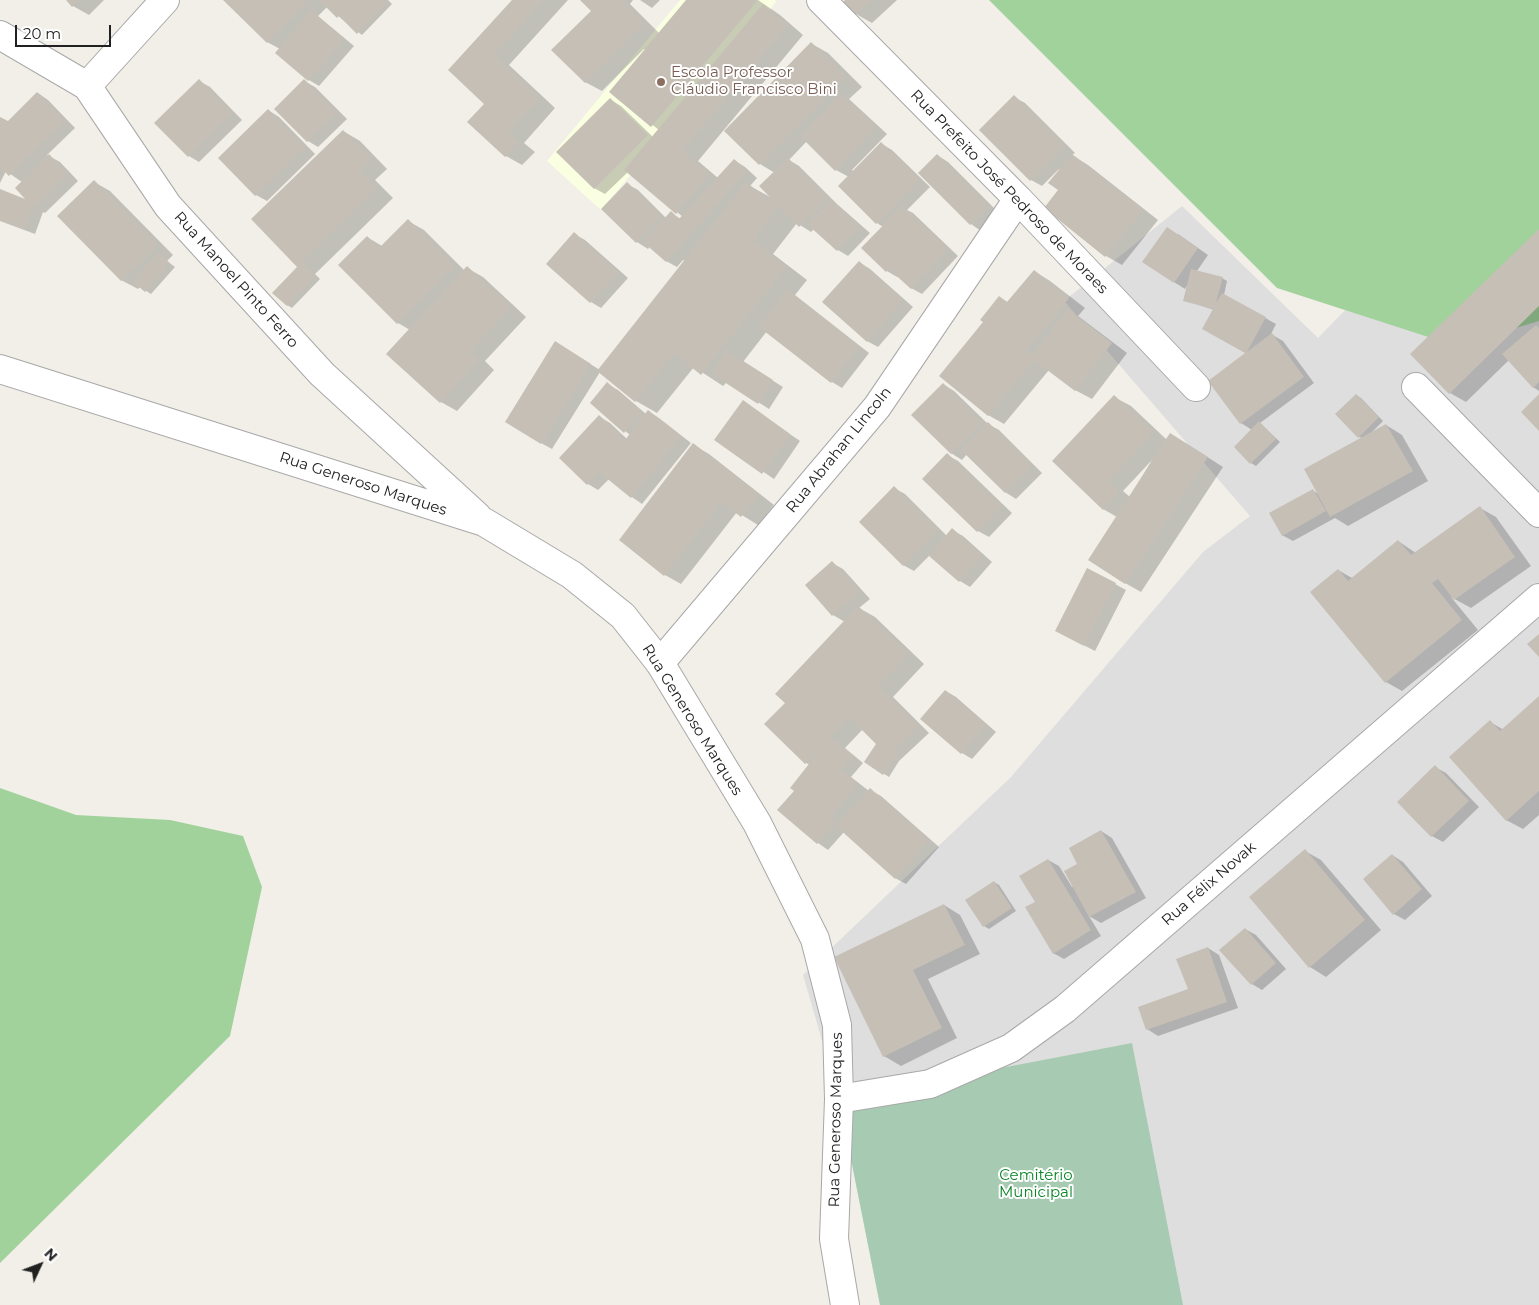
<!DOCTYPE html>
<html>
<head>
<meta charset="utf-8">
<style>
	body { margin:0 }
	#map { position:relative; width:1539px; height:1305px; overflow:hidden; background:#f1efe7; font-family:Montserrat,sans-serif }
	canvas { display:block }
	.north { position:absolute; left:15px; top:1240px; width:50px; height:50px; -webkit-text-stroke:4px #fff; paint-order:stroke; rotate:47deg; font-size:14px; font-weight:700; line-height:20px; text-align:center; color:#212121 }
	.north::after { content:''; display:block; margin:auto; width:18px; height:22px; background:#212121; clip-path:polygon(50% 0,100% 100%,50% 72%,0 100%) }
	.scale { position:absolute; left:15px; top:25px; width:96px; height:22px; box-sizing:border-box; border:2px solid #212121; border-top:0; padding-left:6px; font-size:15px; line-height:18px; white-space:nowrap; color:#212121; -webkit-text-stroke:4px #fff; paint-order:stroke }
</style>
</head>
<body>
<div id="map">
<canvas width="1539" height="1305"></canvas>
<div class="north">N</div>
<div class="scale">20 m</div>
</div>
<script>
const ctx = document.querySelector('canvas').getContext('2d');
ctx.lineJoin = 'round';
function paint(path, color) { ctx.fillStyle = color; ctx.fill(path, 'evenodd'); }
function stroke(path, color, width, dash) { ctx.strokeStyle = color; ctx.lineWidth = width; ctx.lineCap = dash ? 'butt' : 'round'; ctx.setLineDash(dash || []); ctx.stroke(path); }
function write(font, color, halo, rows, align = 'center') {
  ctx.font = font + ' Montserrat,sans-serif'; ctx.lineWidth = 4; ctx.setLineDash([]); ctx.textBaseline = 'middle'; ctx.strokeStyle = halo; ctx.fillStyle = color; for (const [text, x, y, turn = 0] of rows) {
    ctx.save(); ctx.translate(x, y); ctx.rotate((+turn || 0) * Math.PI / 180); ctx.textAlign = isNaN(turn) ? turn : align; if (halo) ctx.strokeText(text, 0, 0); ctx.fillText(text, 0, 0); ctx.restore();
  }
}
paint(new Path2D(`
	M1492 159 1539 205V1305H880L839 1099 803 975 1011 777 1203 552 1250 516 1064 301 1182 206 1318 338Z`), '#dfdede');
paint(new Path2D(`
	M680 0H775L776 2 601 210 547 161Z`), '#fbffe2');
paint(new Path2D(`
	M989 0H1539V321L1456 346 1277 288Z
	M0 788 76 815 170 820 243 836 262 887 230 1036 0 1263Z`), '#a2d29b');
paint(new Path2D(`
	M1132 1043 1183 1305H880L839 1099Z`), '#a7cbb2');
paint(new Path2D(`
	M67 0H104L89 15 73 6Z
	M225 0H388L392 4 362 35 327 7 318 16 354 46 319 86 309 80 280 49 267 42Z
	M514 0H568L509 65 555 108 524 143 535 152 522 165 506 156 469 122 486 104 450 70Z
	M582 0H633L630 4 659 33 687 0H758L780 15 803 35 698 161 718 178 734 160 745 167 757 178 750 186 772 198 775 173 760 164 812 44 828 53 862 87 849 99 887 134 852 170 854 172 882 144 892 150 930 187 907 210 913 213 958 256 922 294 911 288 898 276 897 277 887 271 883 227 877 223 849 177 836 170 807 141 789 160 799 166 837 204 870 233 848 256 838 250 814 229 811 232 797 223 773 254 807 280 795 295 869 353 842 388 832 382 767 331 743 362 783 387 769 409 727 382 723 386 694 367 657 413 636 401 600 372 552 449 541 443 566 349 600 370 685 261 683 260 677 267 666 261 650 246 648 249 637 242 603 209 627 184 638 190 666 218 671 213 681 219 683 217 628 172 605 194 594 188 611 100 621 106 653 137 659 130 610 92 645 50 644 49 602 91 585 82 592 11Z
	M640 0H660L652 8Z
	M847 0H897L872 23 856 14Z
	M199 81 210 87 242 120 199 162 189 156Z
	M304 81 315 87 347 119 318 147 308 141Z
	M38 93 48 100 75 128 47 155 60 162 78 181 45 213 43 212 35 234 0 221V190L30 202 22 182 6 171 0 183V118L8 122Z
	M1014 97 1025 103 1075 153 1072 155 1088 165 1158 220 1122 265 1106 256 1060 190 1061 170 1059 169 1042 186 1031 180Z
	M268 110 279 117 315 154 267 201 256 195 220 158Z
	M343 131 360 141 387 169 375 180 393 198 315 274 320 279 292 308 287 305Z
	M937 155 948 162 999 213 981 231 971 224 920 173Z
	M94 182 110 191 173 255 167 261 175 267 151 294 140 287 138 289 121 280Z
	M408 221 424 230 465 271 467 268 483 277 526 317 485 361 494 370 457 411 441 402 410 330 398 323 367 237 382 246Z
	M1539 231V391L1533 387 1509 360 1466 402 1450 393Z
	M574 234 585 240 628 278 601 308 591 302Z
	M1178 234 1208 255 1197 271 1222 278 1227 281 1224 295 1276 324 1271 334 1283 341 1314 383 1260 423 1280 442 1256 466 1251 463 1252 430 1241 423 1210 381 1247 353 1214 310 1184 300 1188 284 1185 289 1174 282Z
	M859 262 870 269 913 307 878 347 867 341Z
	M1034 271 1050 281 1085 308 1078 316 1127 353 1092 399 1075 390 1049 370 1004 424 988 415 985 322 1000 298 1009 303Z
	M607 384 618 390 646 414 649 412 659 418 691 443 642 504 632 497 609 479 598 490 588 484 600 417 610 423 627 439 630 435 591 402Z
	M943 384 954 391 988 424 999 430 1042 473 1016 499 1005 492 967 454 962 460 951 453Z
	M1356 395 1361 398 1383 421 1371 433 1386 425 1402 435 1428 481 1348 526 1335 518 1293 541 1282 535 1313 491 1319 494 1362 438 1359 437Z
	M1114 397 1131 406 1167 440 1187 444 1223 467 1141 592 1125 583 1117 517 1103 509ZM1152 460 1130 497 1123 491Z
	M743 402 800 441 774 479 716 440Z
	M693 445 709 454 774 505 758 525 737 512 681 584 665 575 620 540Z
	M947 455 958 461 1012 513 989 537 978 531 924 479Z
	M894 488 905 494 947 536 952 530 963 536 992 562 970 587 960 581 930 555 914 571 903 565Z
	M1480 508 1496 517 1531 566 1471 608 1451 597 1478 630 1402 691 1386 682 1338 570 1352 578 1398 541 1416 553Z
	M832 563 843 569 870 599 859 608 875 617 924 664 893 697 929 733 899 761 889 777 866 762 877 744 863 729 845 748 863 763 851 777 869 791 870 790 881 796 939 847 906 884 895 878 844 832 828 850 818 843 779 810 796 790 810 765 806 763 787 703 845 622 833 615 807 586Z
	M1115 584 1126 590 1095 651 1068 637Z
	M946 691 956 697 996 732 972 759 962 753Z
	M1539 698V815L1523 829 1506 820 1490 722 1504 730Z
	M1435 767 1446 773 1479 807 1443 842 1432 836Z
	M1101 831 1112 838 1146 898 1101 923 1089 916 1101 936 1064 959 1053 953 1036 902 1048 860 1059 866 1072 887 1074 886 1079 864Z
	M1305 851 1321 860 1381 930 1326 977 1310 967 1250 897Z
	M1392 855 1403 862 1432 896 1405 920 1394 914Z
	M994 882 999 885 1016 911 989 929 984 926Z
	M944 905 960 915 980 954 928 979 957 1038 901 1066 884 1056 836 958Z
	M1245 929 1256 935 1286 969 1262 990 1252 984Z
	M1208 948 1219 955 1238 1008 1158 1036 1147 1029 1189 990Z`), '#0003');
paint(new Path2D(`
	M66 0H79L72 7Z
	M223 0H309L267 43Z
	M319 0H354L337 18Z
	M356 0 388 1 357 34 340 17Z
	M512 0H543L494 55 540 98 508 133 519 142 505 157 467 122 484 104 448 70Z
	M580 0H620L644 23 585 83 551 50 591 11Z
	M686 0H755L757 1 651 127 609 92Z
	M845 0H871L855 15 843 2Z
	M763 4 788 25 682 151 710 174 676 214 624 170Z
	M311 10 344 39 308 81 275 53Z
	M811 42 846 77 759 165 724 131Z
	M199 79 232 113 188 157 154 123Z
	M304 79 337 113 307 142 274 109Z
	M37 92 65 121 9 176 0 167V117L8 121Z
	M841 93 877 127 835 171 800 136Z
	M1014 95 1065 146 1030 181 979 130Z
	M610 98 648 135 594 189 556 152Z
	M268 109 305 147 255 196 218 158Z
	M343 130 371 159 360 170 377 188 302 262 316 276 287 306 272 293 297 267 251 219Z
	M881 142 920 180 876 224 838 186Z
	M49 154 68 174 34 208 32 206 24 229 0 220V189L25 199 15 188Z
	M937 154 989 207 970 225 918 173Z
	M1072 154 1143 210 1105 257 1044 208 1058 190 1048 183Z
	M788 158 828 199 799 227 759 186Z
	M734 159 747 171 666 262 643 242 671 211 679 219Z
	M94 180 158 245 121 281 57 216Z
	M627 182 662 217 636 243 601 209Z
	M746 182 778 207 753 241 786 267 701 375 674 353 635 402 597 371Z
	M831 200 860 226 837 251 808 225Z
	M902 206 948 249 911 289 889 269 886 272 861 248Z
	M408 219 454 266 397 324 338 265 367 236 379 248Z
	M1167 227 1198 248 1174 283 1142 262Z
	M1539 229V306L1449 394 1410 354Z
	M574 232 618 272 590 303 546 264Z
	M158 253 170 263 145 292 133 282Z
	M859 261 903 300 867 342 822 302Z
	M467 266 511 307 470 351 479 360 440 403 386 354Z
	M1191 269 1223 277 1216 303 1222 293 1266 317 1247 352 1272 333 1304 377 1240 424 1208 381 1245 353 1202 329 1213 309 1183 301Z
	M1034 270 1069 298 1026 351 1032 356 1068 309 1112 343 1075 391 1034 360 988 416 939 376 983 322 980 320 999 296 1007 302Z
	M787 290 859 346 831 383 759 327Z
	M1536 325 1539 328V382L1533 388 1502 354Z
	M555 341 591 364 541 444 505 422Z
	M726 350 773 380 758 404 712 374Z
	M607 382 642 412 624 433 590 403Z
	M943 383 983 423 951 454 911 415Z
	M1356 394 1379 417 1358 438 1335 414Z
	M1539 394V431L1521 412Z
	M1114 395 1154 432 1108 481 1119 492 1103 510 1052 461Z
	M743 400 790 434 762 474 714 440Z
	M648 410 681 436 631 498 599 472 587 485 559 458 599 415 625 440Z
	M1259 421 1276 439 1250 464 1234 447Z
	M988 422 1032 466 1005 493 961 450Z
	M1386 424 1413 471 1330 517 1304 469Z
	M1170 433 1208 457 1125 584 1088 560Z
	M693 443 759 494 741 517 721 502 664 576 619 540Z
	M947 453 1002 506 977 532 922 479Z
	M894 486 938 530 903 566 859 522Z
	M1313 489 1326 511 1282 536 1269 513Z
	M1480 506 1515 557 1454 600 1438 579 1432 583 1462 620 1385 683 1310 592 1338 569 1348 581 1398 540 1411 555Z
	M952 528 982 555 959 582 929 556Z
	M832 561 860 592 832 616 805 585Z
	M1087 568 1116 583 1084 646 1055 631Z
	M858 606 909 654 863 702 879 687 919 726 894 751 898 754 883 775 864 762 876 744 849 717 830 737 853 756 841 770 858 783 831 817 836 822 817 844 777 810 794 791 790 788 827 741 805 764 764 724 785 703 775 694Z
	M1539 634V657L1527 644Z
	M945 690 986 725 961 754 920 719Z
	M1539 696V791L1506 821 1449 757 1490 720 1500 731Z
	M1435 765 1469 801 1431 837 1397 802Z
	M870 788 929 840 895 879 836 826Z
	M1101 830 1136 892 1089 917 1064 871 1077 864 1069 848Z
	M1305 849 1365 920 1309 968 1249 897Z
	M1392 854 1422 889 1393 915 1363 879Z
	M1048 859 1091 930 1053 954 1025 907 1035 902 1019 876Z
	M994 881 1012 908 983 927 965 900Z
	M944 904 965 945 913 970 942 1028 883 1057 834 957Z
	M1245 928 1276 963 1251 985 1219 950Z
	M1208 947 1227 1002 1146 1030 1138 1007 1188 989 1176 959Z`), '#c6bfb6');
const minor = new Path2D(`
	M821 0 1018 199 1196 387
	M87 86 165 0
	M1416 387 1539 513
	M660 663 877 407 1018 199
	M839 1099 930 1084 1011 1048 1065 1009 1539 598`);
const tertiary = new Path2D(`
	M0 35 87 86 168 206 322 374 477 516
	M0 369 484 522 572 575 623 616 660 663 757 823 815 939 837 1025 839 1099 834 1239 845 1305`);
stroke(minor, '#a8a8a8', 30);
stroke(tertiary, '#a8a8a8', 30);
stroke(minor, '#fff', 28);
stroke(tertiary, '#fff', 28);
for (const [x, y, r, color] of [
	[661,82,5,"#8d6e63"]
]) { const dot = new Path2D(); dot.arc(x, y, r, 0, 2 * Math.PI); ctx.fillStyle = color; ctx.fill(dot); stroke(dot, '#fff', 2); }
write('15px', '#785e54', '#fff', [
	["Escola Professor",671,73],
	["Cláudio Francisco Bini",671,90]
], 'left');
write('15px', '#212121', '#fff', [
	["Rua Prefeito José Pedroso de Moraes",1009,192,46],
	["Rua Manoel Pinto Ferro",236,280,48],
	["Rua Abrahan Lincoln",839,450,-51],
	["Rua Generoso Marques",363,484,18],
	["Rua Generoso Marques",692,720,58],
	["Rua Félix Novak",1209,884,-41],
	["Rua Generoso Marques",836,1120,-89]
]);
write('15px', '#098526', '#fff', [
	["Cemitério",1036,1176],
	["Municipal",1036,1193]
]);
</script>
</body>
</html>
